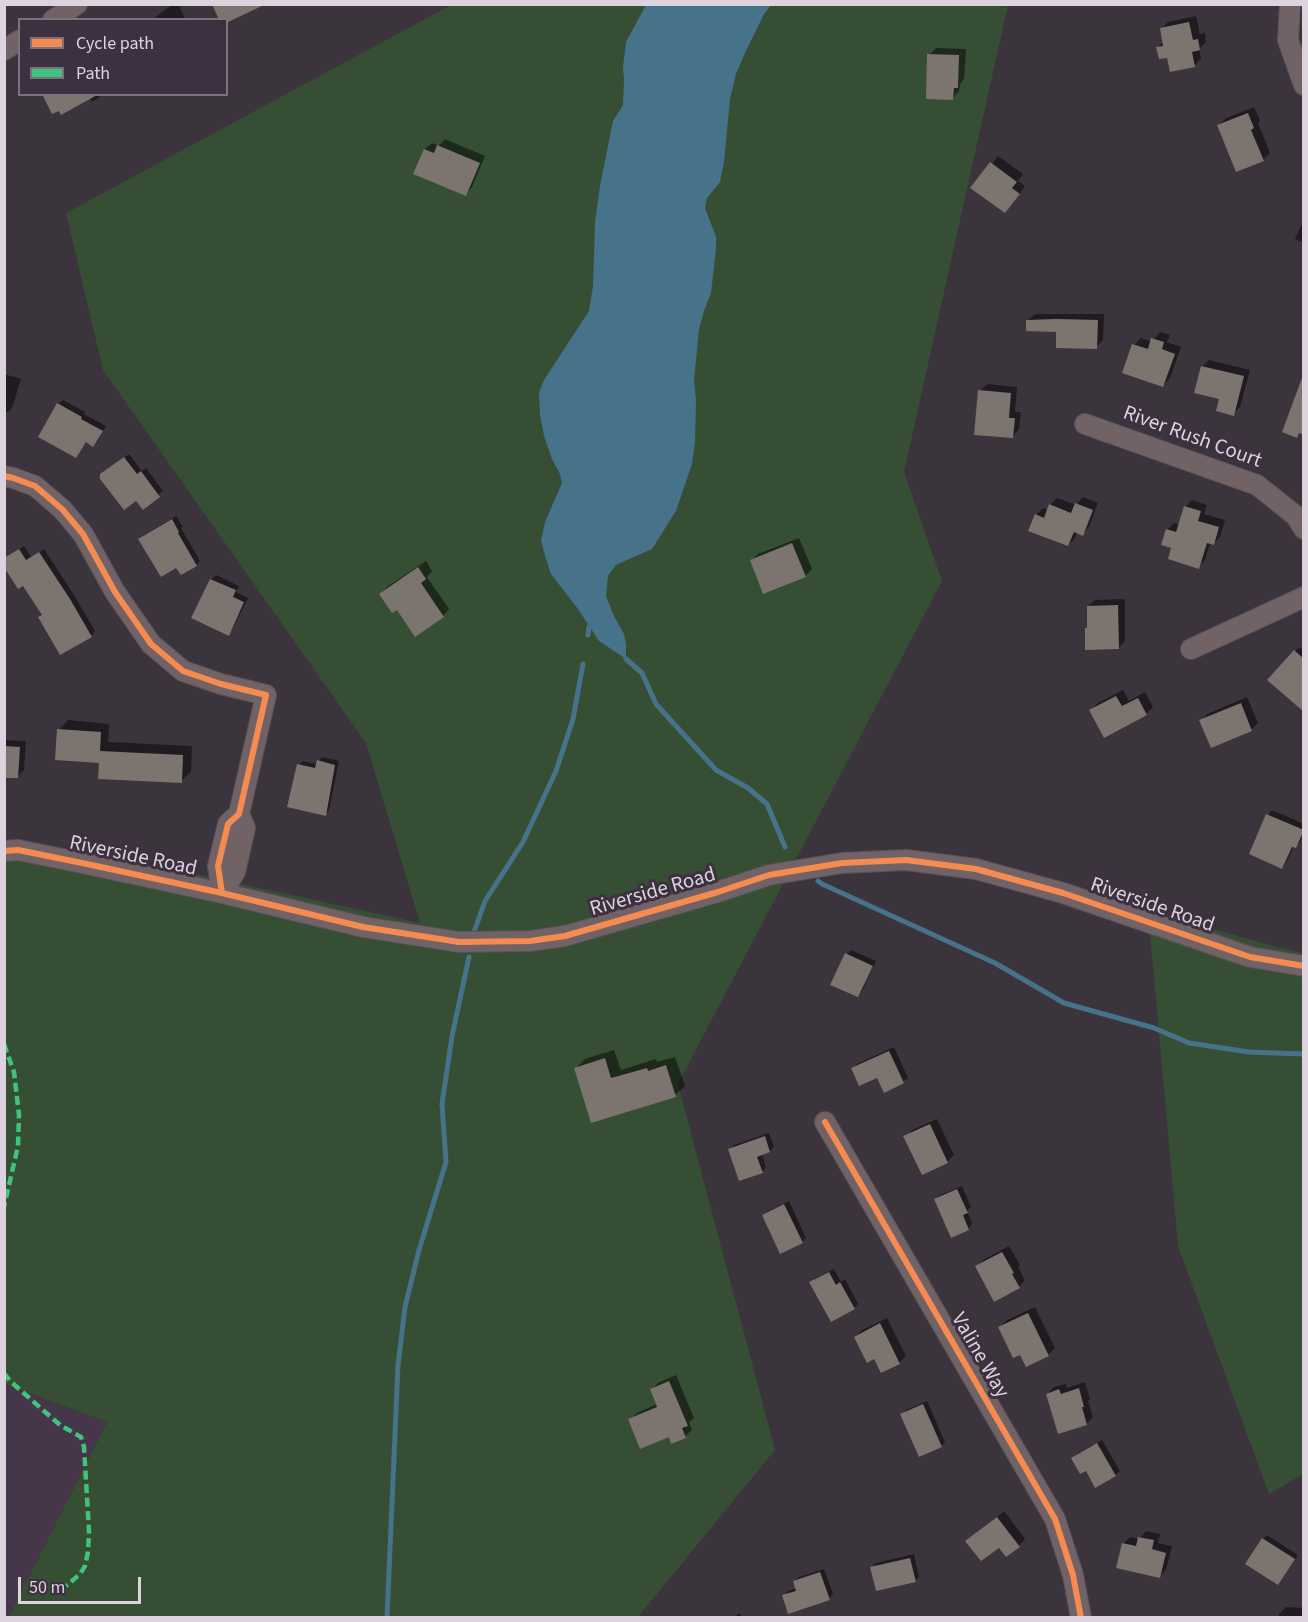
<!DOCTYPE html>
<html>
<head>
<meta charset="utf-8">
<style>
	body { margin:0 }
	#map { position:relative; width:1308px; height:1622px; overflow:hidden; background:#3b343d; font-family:"Source Sans 3",sans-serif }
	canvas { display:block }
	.frame { position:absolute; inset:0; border:6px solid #dcd3de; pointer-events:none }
	.legend { position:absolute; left:18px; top:18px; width:210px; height:78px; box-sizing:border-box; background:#3d3041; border:2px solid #7d7180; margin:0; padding:8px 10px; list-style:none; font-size:18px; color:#dcd3de }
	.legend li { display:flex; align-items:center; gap:12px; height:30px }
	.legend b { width:30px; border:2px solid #7d7180 }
	.scale { position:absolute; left:18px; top:1577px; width:123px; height:27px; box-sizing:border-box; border:3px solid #dcd3de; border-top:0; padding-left:8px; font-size:18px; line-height:21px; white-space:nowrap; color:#dcd3de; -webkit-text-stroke:4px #3d3041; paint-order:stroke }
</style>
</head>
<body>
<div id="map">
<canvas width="1308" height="1622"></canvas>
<div class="frame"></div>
<ul class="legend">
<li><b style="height:8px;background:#f68b52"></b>Cycle path</li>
<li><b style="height:8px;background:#40c37c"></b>Path</li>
</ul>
<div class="scale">50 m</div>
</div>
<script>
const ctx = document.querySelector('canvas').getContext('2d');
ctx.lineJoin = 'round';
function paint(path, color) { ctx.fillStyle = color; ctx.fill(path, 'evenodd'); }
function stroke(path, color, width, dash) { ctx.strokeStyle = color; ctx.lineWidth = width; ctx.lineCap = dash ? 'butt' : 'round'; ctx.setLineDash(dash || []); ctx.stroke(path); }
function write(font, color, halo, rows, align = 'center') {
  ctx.font = font + ' "Source Sans 3",sans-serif'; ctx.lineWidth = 6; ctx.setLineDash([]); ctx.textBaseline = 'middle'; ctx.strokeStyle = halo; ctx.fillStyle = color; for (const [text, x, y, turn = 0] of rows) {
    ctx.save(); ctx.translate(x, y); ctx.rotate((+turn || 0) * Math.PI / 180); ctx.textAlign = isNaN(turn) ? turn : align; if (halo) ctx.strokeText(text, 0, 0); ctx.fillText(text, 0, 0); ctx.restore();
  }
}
paint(new Path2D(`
	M4 1384 107 1422 9 1618 4 1617Z`), '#45364a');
paint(new Path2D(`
	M451 5H1008L904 472 942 581 678 1084 775 1450 638 1617H9L107 1422 5 1384 4 851 173 869 420 923 366 743 103 370 66 213Z
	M1148 910 1269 945 1303 953V1474L1269 1494 1178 1246Z`), '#364e33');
paint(new Path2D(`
	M646 5H771L764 14 745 53 736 74 730 99 724 162 721 176 720 182 707 198 705 208 716 237V249L711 293 704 311 699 329 694 380 696 400 695 442 692 464 676 511 652 549 616 565 608 576 606 596 614 616 624 634 626 644V659L599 641 578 609 551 574 546 559 541 541 545 522 562 483 560 474 552 459 544 436 540 415 539 393 544 380 589 311 593 286 595 222 600 186 613 121 623 105 624 80 623 67 626 42Z`), '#46728a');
paint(new Path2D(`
	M174 4H178L186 20H157L156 17 163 11Z
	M1196 16 1200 34 1205 33 1206 42 1199 49 1201 58 1195 65 1171 70 1168 56 1158 47 1164 41 1161 29 1168 22Z
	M936 48 966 49 964 79 960 84 959 91 953 98 929 55Z
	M43 94H104L92 102 89 98Z
	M1254 107 1260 120 1258 123 1270 153 1263 160 1219 125 1226 118Z
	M445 139 485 156 472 187 466 194 415 173 425 149 432 143 439 146Z
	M998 156 1023 174 1018 181 1025 186 1012 205 972 188Z
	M1304 219V243L1295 239Z
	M1035 314H1104L1103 340 1096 347 1058 331 1028 320Z
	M1160 332 1170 335 1167 342 1181 347 1170 378 1163 385 1134 345 1141 338 1152 342Z
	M1209 360 1250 370 1240 407 1233 414 1221 398 1202 367Z
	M4 374 21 379 12 408 8 412 4 411Z
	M987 384 1017 387 1015 412H1021L1019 429 1013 436 980 391Z
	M63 400 85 412 84 414 106 426 97 441 93 445 87 441 76 456 58 404Z
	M129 454 142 471 146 468 163 491 143 507 107 470Z
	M1083 497 1098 503 1089 527 1082 534 1077 532 1075 538 1068 545 1036 515 1043 508 1048 510 1050 505 1057 498 1076 505Z
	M1192 500 1207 505 1204 514 1225 520 1220 537 1213 544 1210 543 1205 560 1198 567 1173 547 1167 530 1174 523 1180 525 1185 507Z
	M176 516 183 527 181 528 200 561 196 565 177 566 140 539 144 535Z
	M799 538 812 569 805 576 751 561 758 554Z
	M24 546 31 557 44 549 74 595 95 631 91 636 43 614 7 557Z
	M426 561 432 571 427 577 449 609 443 616 397 608 381 594 387 587Z
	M216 575 239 586 236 592 248 598 232 630 228 634 193 618 211 580Z
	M1125 599V641L1119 648 1089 626 1088 606 1095 600Z
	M1299 647 1304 651V701L1269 680Z
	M1123 690 1129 701 1145 692 1153 707 1146 714 1091 710 1098 703Z
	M1247 697 1258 723 1252 729 1212 746 1201 721 1207 714Z
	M68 720 109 724 108 742 192 746 191 772 181 781 100 762 59 730Z
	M4 740 26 741 24 770 17 777 4 776Z
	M322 757 339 761 329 810 325 815 299 765 303 761 317 764Z
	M1272 810 1304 824V834L1300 842 1295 846H1294L1286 863 1282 868 1251 854 1268 815Z
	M851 950 876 961 862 991 857 996 847 954Z
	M894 1047 908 1078 903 1082 884 1091 878 1076 852 1069 857 1064Z
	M614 1050 621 1070 656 1059 657 1062 675 1057 685 1086 675 1095 576 1068 585 1059Z
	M937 1119 954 1155 947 1162 905 1137 912 1130Z
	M769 1133 774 1147 770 1151 762 1154 766 1167 762 1172 730 1149 734 1145Z
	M962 1186 971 1207 967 1211 972 1224 968 1229 936 1199 940 1195Z
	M789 1201 806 1238 802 1242 763 1216 768 1211Z
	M1009 1246 1020 1265 1018 1267 1025 1280 1019 1287 977 1267 983 1260Z
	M834 1269 841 1282 845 1279 858 1304 854 1308 811 1283 815 1278Z
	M1035 1307 1055 1348 1048 1355 1021 1353 1000 1327 1007 1320Z
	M887 1318 906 1356 899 1363 882 1371 875 1357 855 1337 862 1330Z
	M676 1375 694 1418 689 1422 692 1430 685 1436 672 1442 670 1435 630 1420 637 1413 657 1404 651 1390 658 1383Z
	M1085 1382 1090 1399 1088 1401 1093 1417 1086 1424 1047 1394 1054 1387 1066 1384 1067 1388Z
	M927 1401 945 1442 941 1446 902 1414 906 1410Z
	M1102 1440 1120 1471 1115 1475 1096 1486 1086 1469 1073 1458 1077 1454Z
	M1004 1511 1025 1539 1019 1546H1000L967 1541Z
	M1146 1531 1160 1534 1158 1543 1172 1546 1166 1570 1160 1576 1123 1544 1130 1537 1139 1539Z
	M1267 1535 1298 1555 1281 1579 1263 1539Z
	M914 1554 919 1577 915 1581 872 1567 876 1563Z
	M824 1569 833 1594 829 1599 784 1596 788 1591 797 1588 795 1581 799 1577Z
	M1286 1607 1304 1608V1618H1279V1614Z
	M740 1613 742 1618H732Z`), '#0007');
stroke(new Path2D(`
	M588 635 589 627
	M626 659 642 673 656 704 716 770 748 788 767 804 785 847
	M818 881 822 884 995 963 1064 1003 1154 1028 1189 1043 1249 1052 1304 1054
	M474 932 485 901 523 842 556 771 573 719 583 664
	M387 1618 398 1365 405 1307 419 1250 446 1162 442 1104 452 1036 469 957`), '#46728a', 5);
paint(new Path2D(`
	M212 4H266L226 23V20H219Z
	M1189 22 1193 40 1198 39 1200 50 1192 52 1195 67 1170 72 1167 58 1159 59 1156 47 1163 46 1160 28Z
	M927 54 959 55 958 88H954L953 100 926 99Z
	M42 94H99L61 115 59 111 52 114Z
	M1248 113 1254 128 1251 130 1264 161 1236 172 1217 125Z
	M437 145 480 163 466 196 413 174 424 149 434 153Z
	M990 162 1017 182 1012 188 1020 194 1005 213 970 188Z
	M1056 319 1098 320 1097 349 1056 348V332L1026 331V320Z
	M1151 338 1164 342 1162 349 1175 354 1163 387 1122 373 1132 344 1148 349Z
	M1201 366 1244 376 1234 416 1216 411 1219 399 1194 393Z
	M1302 378H1304V435L1299 433 1297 438 1282 432Z
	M978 390 1011 393 1009 418H1015L1013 438 974 435Z
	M57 403 82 417 81 419 103 431 93 447 86 442 76 458 38 437Z
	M124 457 137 474 141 471 160 497 143 510 136 501 124 510 100 479V474Z
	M1075 503 1093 510 1083 536 1074 532 1068 546 1028 531 1035 514 1044 518 1049 504 1071 513Z
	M1184 506 1201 511 1198 521 1219 527 1214 545 1207 543 1199 569 1168 559 1171 548 1161 545 1166 529 1176 532Z
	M172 519 179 532 178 533 197 566 181 575 176 568 161 577 138 539Z
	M792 543 806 577 763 594 750 560Z
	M19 549 26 560 39 552 70 599 92 637 60 655 38 617 42 615 23 586 18 589 4 567V558Z
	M418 567 426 579 421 583 444 617 415 637 397 610 392 613 379 594Z
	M210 579 236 590 233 597 244 602 229 636 191 618Z
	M1118 605 1119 649 1085 650V628H1087V606Z
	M1294 650 1304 659V712L1267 680Z
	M1116 696 1122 706 1138 698 1147 715 1104 738 1089 710Z
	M1241 703 1252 731 1211 748 1199 720Z
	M57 729 101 732 100 751 183 755 182 783 98 779 99 763 55 760Z
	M4 746 20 747 18 778H4Z
	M317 760 335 765 326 816 287 807 297 764 315 768Z
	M1266 814 1304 830 1296 848 1292 847 1282 869 1249 854Z
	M845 953 873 966 858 997 830 985Z
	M889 1051 904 1083 884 1093 877 1078 859 1086 851 1068Z
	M605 1058 611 1078 647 1068 648 1071 666 1065 676 1097 591 1123 574 1068Z
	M930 1124 948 1163 922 1175 903 1136Z
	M765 1136 770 1152 757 1157 763 1173 739 1181 728 1149Z
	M957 1189 968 1213 963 1215 969 1230 951 1238 934 1199Z
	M784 1204 803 1243 780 1254 762 1215Z
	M1002 1252 1014 1273 1012 1274 1020 1288 994 1302 975 1266Z
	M829 1272 836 1285 840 1282 855 1309 831 1322 809 1282Z
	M1028 1313 1049 1356 1026 1367 1020 1355 1013 1358 998 1327Z
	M880 1323 900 1364 881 1373 874 1359 867 1363 854 1337Z
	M669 1381 688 1426 682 1428 686 1438 671 1444 669 1437 640 1449 628 1419 657 1407 650 1389Z
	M1079 1388 1084 1407H1082L1087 1425 1058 1434 1046 1394 1059 1389 1061 1394Z
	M923 1404 942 1447 919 1457 900 1414Z
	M1097 1443 1116 1476 1095 1488 1086 1471 1080 1474 1071 1458Z
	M997 1517 1020 1547 1006 1557 999 1548 981 1561 965 1541Z
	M1138 1537 1154 1540 1152 1549 1166 1553 1160 1578 1116 1568 1122 1543 1136 1546Z
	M1262 1538 1295 1559 1278 1585 1245 1564Z
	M910 1558 916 1582 876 1591 870 1567Z
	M820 1572 830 1600 788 1614 782 1595 796 1591 793 1581Z`), '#7c746f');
const minor = new Path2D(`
	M1290 4 1288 40 1304 85
	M53 20 77 4
	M4 50 20 40
	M1085 424 1257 485 1296 516 1304 529
	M4 476 13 478 35 486 62 509 83 534 115 592 151 644 183 671 221 684 266 695 239 814 228 824 218 866 222 893
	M1191 649 1304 597
	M4 851 18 850 82 863 222 893 363 927 459 942 530 941 565 936 718 892 769 875 842 863 906 860 976 869 1063 893 1250 957 1304 966
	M222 893 235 872 245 828 239 814
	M825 1122 1055 1519 1073 1575 1081 1618`);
stroke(minor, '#575159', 22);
stroke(minor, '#706265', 20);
stroke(new Path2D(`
	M4 1044 14 1072 19 1115 18 1146 4 1207
	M4 1373 10 1381 60 1425 81 1437 84 1447 89 1531 88 1552 85 1566 80 1574 66 1586`), '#40c37c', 4.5, [9, 4.5]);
stroke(new Path2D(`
	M4 476 13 478 35 486 62 509 83 534 115 592 151 644 183 671 221 684 266 695 239 814 228 824 218 866 222 893
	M4 851 18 850 82 863 222 893 363 927 459 942 530 941 565 936 718 892 769 875 842 863 906 860 976 869 1063 893 1250 957 1304 966
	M825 1122 1055 1519 1073 1575 1081 1618`), '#f68b52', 6);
write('21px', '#dcd3de', '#3d3041', [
	["River Rush Court",1192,438,20],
	["Riverside Road",133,857,12],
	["Riverside Road",653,893,-16],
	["Riverside Road",1152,906,19],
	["Valine Way",979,1356,60]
]);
</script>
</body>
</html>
